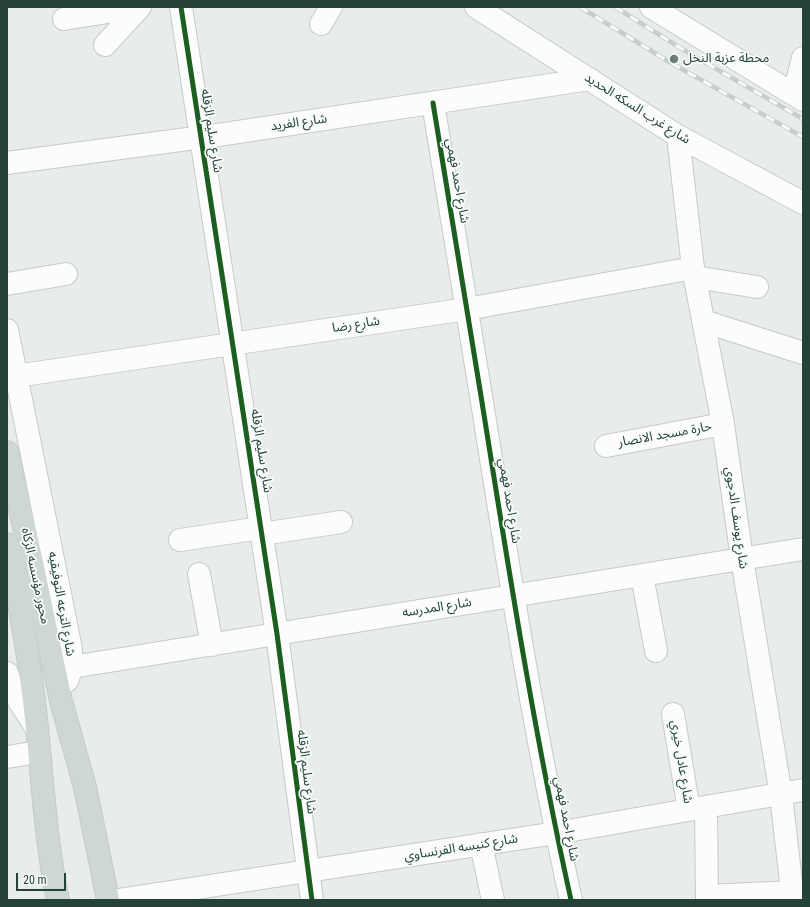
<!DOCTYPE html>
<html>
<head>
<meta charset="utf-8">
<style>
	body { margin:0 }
	#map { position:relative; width:810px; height:907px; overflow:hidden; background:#e8edeb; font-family:"Roboto Condensed",sans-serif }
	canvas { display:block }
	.frame { position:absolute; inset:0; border:8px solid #24423a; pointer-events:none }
	.scale { position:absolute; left:16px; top:873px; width:50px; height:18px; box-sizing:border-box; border:2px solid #24423a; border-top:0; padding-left:5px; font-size:12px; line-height:14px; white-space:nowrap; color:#24423a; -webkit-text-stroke:3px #f7fbf9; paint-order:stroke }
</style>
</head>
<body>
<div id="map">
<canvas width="810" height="907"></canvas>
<div class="frame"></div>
<div class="scale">20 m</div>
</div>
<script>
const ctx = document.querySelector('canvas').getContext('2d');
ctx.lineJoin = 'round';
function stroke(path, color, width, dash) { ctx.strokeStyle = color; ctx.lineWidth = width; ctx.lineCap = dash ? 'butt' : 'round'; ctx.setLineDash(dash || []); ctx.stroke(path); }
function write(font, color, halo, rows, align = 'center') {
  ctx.font = font + ' "Roboto Condensed","Noto Sans Arabic",sans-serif'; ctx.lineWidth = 3.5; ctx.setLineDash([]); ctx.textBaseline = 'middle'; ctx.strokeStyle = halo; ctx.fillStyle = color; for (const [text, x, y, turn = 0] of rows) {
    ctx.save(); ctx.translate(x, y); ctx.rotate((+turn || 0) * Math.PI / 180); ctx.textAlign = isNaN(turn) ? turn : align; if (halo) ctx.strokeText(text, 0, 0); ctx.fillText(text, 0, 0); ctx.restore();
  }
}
const minor = new Path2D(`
	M181 7 277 634 312 900
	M476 7 678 136 803 203
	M651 7 803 100
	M64 19 139 7
	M321 24 331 7
	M105 45 140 7
	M794 94 803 58
	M433 103C449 201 465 298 481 396 508 565 534 733 571 900
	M678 136 693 268 723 424 742 559 781 795 793 900
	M7 163 218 135 590 79
	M695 277 757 287
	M7 284 66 274
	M703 321 803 353
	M7 330 71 649 72 667 67 681
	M16 376 467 309 693 268
	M606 446 723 424
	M262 534 341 522
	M180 540 261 528
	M199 574 212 645
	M642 575 656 651
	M72 667 803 549
	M7 673 14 693 37 729
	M673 714 689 810
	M7 757 38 752
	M706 807 707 900
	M481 844 493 900
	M707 896 793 892
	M118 900 556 833 803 790`);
const major = new Path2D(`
	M7 452 32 563 61 701 85 787 108 900
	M7 544C20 605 31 666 37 728 43 786 46 843 58 900`);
stroke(minor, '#c5cac8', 24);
stroke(major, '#c3ccc9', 24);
stroke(minor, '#fcfcfc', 22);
stroke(major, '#cfd7d5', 22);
const rail = new Path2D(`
	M580 7 671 63 803 137
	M615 7 682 49 803 119`);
stroke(rail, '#c9cdcc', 4.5);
stroke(rail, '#f7fbf9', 3, [9]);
stroke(new Path2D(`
	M181 7 277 634 312 900
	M433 103C449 201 465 298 481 396 508 565 534 733 571 900`), '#1b5e20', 5);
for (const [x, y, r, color] of [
	[674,59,5,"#697e78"]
]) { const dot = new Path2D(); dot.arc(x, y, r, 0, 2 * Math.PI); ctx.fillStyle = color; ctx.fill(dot); stroke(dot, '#f7fbf9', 1.5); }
write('13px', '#24423a', '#f7fbf9', [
	["محطة عزبة النخل",683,59]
], 'left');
write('13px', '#24423a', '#f7fbf9', [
	["شارع غرب السكه الحديد",637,109,32],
	["شارع الفريد",299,123,-8],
	["شارع سليم الزقله",211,131,81],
	["شارع احمد فهمي",457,181,80],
	["شارع رضا",356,325,-9],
	["حارة مسجد الانصار",665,435,-10],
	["شارع سليم الزقله",261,451,81],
	["شارع احمد فهمي",509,501,81],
	["شارع يوسف الدجوي",736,518,82],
	["محور مؤسسه الزكاه",35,576,78],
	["شارع الترعه التوفيقيه",61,604,80],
	["شارع المدرسه",437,608,-9],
	["شارع عادل خيري",681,762,81],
	["شارع سليم الزقله",306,772,83],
	["شارع احمد فهمي",566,819,79],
	["شارع كنيسه الفرنساوي",461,848,-9]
]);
</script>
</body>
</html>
